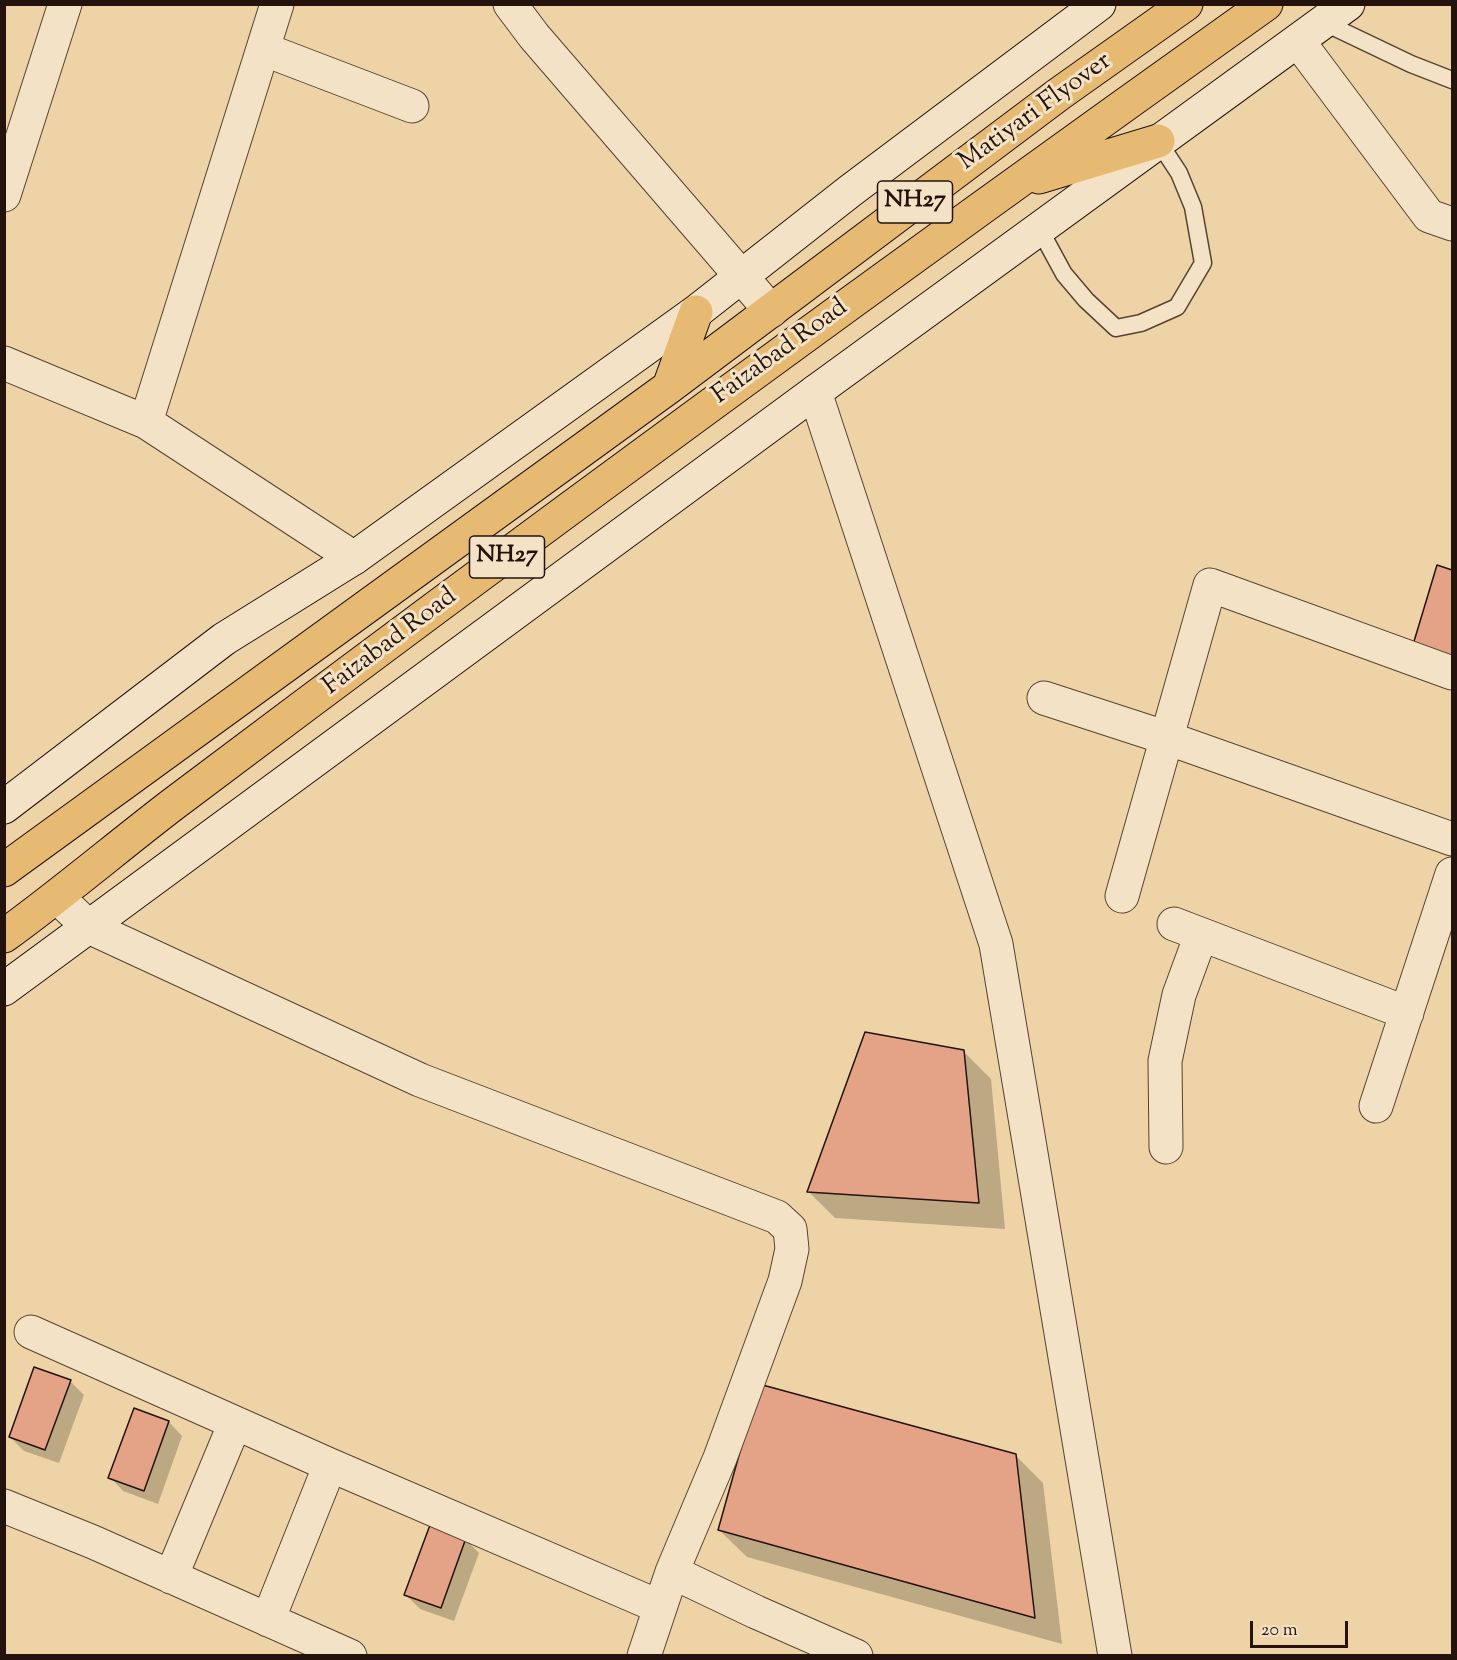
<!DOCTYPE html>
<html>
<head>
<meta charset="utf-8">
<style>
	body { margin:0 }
	#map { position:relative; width:1457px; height:1660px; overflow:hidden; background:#edd3a6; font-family:"Sorts Mill Goudy",serif }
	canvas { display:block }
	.frame { position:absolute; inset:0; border:6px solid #23130c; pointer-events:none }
	.scale { position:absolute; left:1250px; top:1621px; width:98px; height:27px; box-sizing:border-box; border:3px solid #23130c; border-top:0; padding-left:8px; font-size:18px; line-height:21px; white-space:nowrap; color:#23130c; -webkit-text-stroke:4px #f3e2c5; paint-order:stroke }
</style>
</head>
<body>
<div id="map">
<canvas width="1457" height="1660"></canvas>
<div class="frame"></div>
<div class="scale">20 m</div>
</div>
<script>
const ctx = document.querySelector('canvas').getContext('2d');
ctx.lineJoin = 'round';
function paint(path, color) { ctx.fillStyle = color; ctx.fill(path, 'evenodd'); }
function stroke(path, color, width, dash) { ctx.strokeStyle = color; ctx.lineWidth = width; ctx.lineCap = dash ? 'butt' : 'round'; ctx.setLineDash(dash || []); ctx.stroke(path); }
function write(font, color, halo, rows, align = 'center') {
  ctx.font = font + ' "Sorts Mill Goudy",serif'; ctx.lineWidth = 6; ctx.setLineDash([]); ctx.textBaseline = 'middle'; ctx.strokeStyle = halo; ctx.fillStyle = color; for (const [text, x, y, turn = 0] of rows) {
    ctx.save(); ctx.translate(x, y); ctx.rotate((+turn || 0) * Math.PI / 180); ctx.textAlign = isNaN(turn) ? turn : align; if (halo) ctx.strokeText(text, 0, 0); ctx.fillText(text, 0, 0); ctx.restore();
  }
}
paint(new Path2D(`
	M1438 567 1452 572V669Z
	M963 1051 991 1079 1005 1229 835 1218 808 1191Z
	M70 1381 84 1395 59 1463 24 1451 10 1437Z
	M169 1422 182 1436 158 1504 123 1491 110 1477Z
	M1015 1455 1043 1483 1062 1644 747 1557 719 1530Z
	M465 1539 479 1553 454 1621 420 1609 406 1595Z`), '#0003');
const building = new Path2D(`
	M1437 565 1452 570V660L1412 648Z
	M865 1032 964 1050 979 1203 807 1192Z
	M34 1367 71 1380 45 1450 9 1437Z
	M759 1384 1016 1454 1035 1618 718 1530Z
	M134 1408 169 1421 144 1491 108 1478Z
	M430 1525 466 1538 441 1608 404 1595Z`);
paint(building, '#e4a287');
stroke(building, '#23130c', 1.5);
const lane = new Path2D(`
	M1323 22 1411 64 1452 80
	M1039 228 1064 274 1086 300 1116 328 1141 323 1177 307 1203 263 1193 207 1179 173 1158 141`);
const street = new Path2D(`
	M510 4 534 36 771 311
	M1298 41 1429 216 1452 224
	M263 49 412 106
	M4 195 65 4
	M4 363 146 422 354 558
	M815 392 996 944 1115 1656
	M146 422 277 4
	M1044 698 1167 738 1452 839
	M1122 896 1210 585 1452 673
	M57 897 89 927 420 1080 777 1217 790 1229 792 1249 785 1281 720 1458 672 1572 644 1656
	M1174 924 1407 1013
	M1376 1106 1452 874
	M1166 1147 1165 1061 1179 995 1201 935
	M31 1332 330 1465 660 1607
	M4 1506 93 1542 350 1656
	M672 1572 756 1612 856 1656
	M171 1577 235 1423
	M268 1620 330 1465`);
const secondary = new Path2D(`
	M4 807 224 639 354 558 696 312 850 191 1099 4
	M4 989 815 392 1348 4`);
const highway = new Path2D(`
	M1039 177 1158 141
	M669 387 696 312
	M4 870 669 387 1059 94 1186 4
	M4 936C62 894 116 848 172 805 533 533 898 266 1266 4`);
stroke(lane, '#564332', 19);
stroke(street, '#564332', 35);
stroke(secondary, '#23130c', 35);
stroke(highway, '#23130c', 35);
stroke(lane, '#f3e2c5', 16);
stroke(street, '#f3e2c5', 33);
stroke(secondary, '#f3e2c5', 33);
stroke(highway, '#e6ba73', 33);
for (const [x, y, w] of [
	[915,202,75],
	[507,557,75]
]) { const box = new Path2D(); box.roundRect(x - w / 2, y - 21, w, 42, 4.5); ctx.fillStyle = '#f3e2c5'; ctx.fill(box); stroke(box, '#23130c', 1.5); }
write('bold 24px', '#23130c', null, [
	["NH27",915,202],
	["NH27",507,557]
]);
write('26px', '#23130c', '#f3e2c5', [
	["Matiyari Flyover",1036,113,-36],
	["Faizabad Road",781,353,-36],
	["Faizabad Road",391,643,-37]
]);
</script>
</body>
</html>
